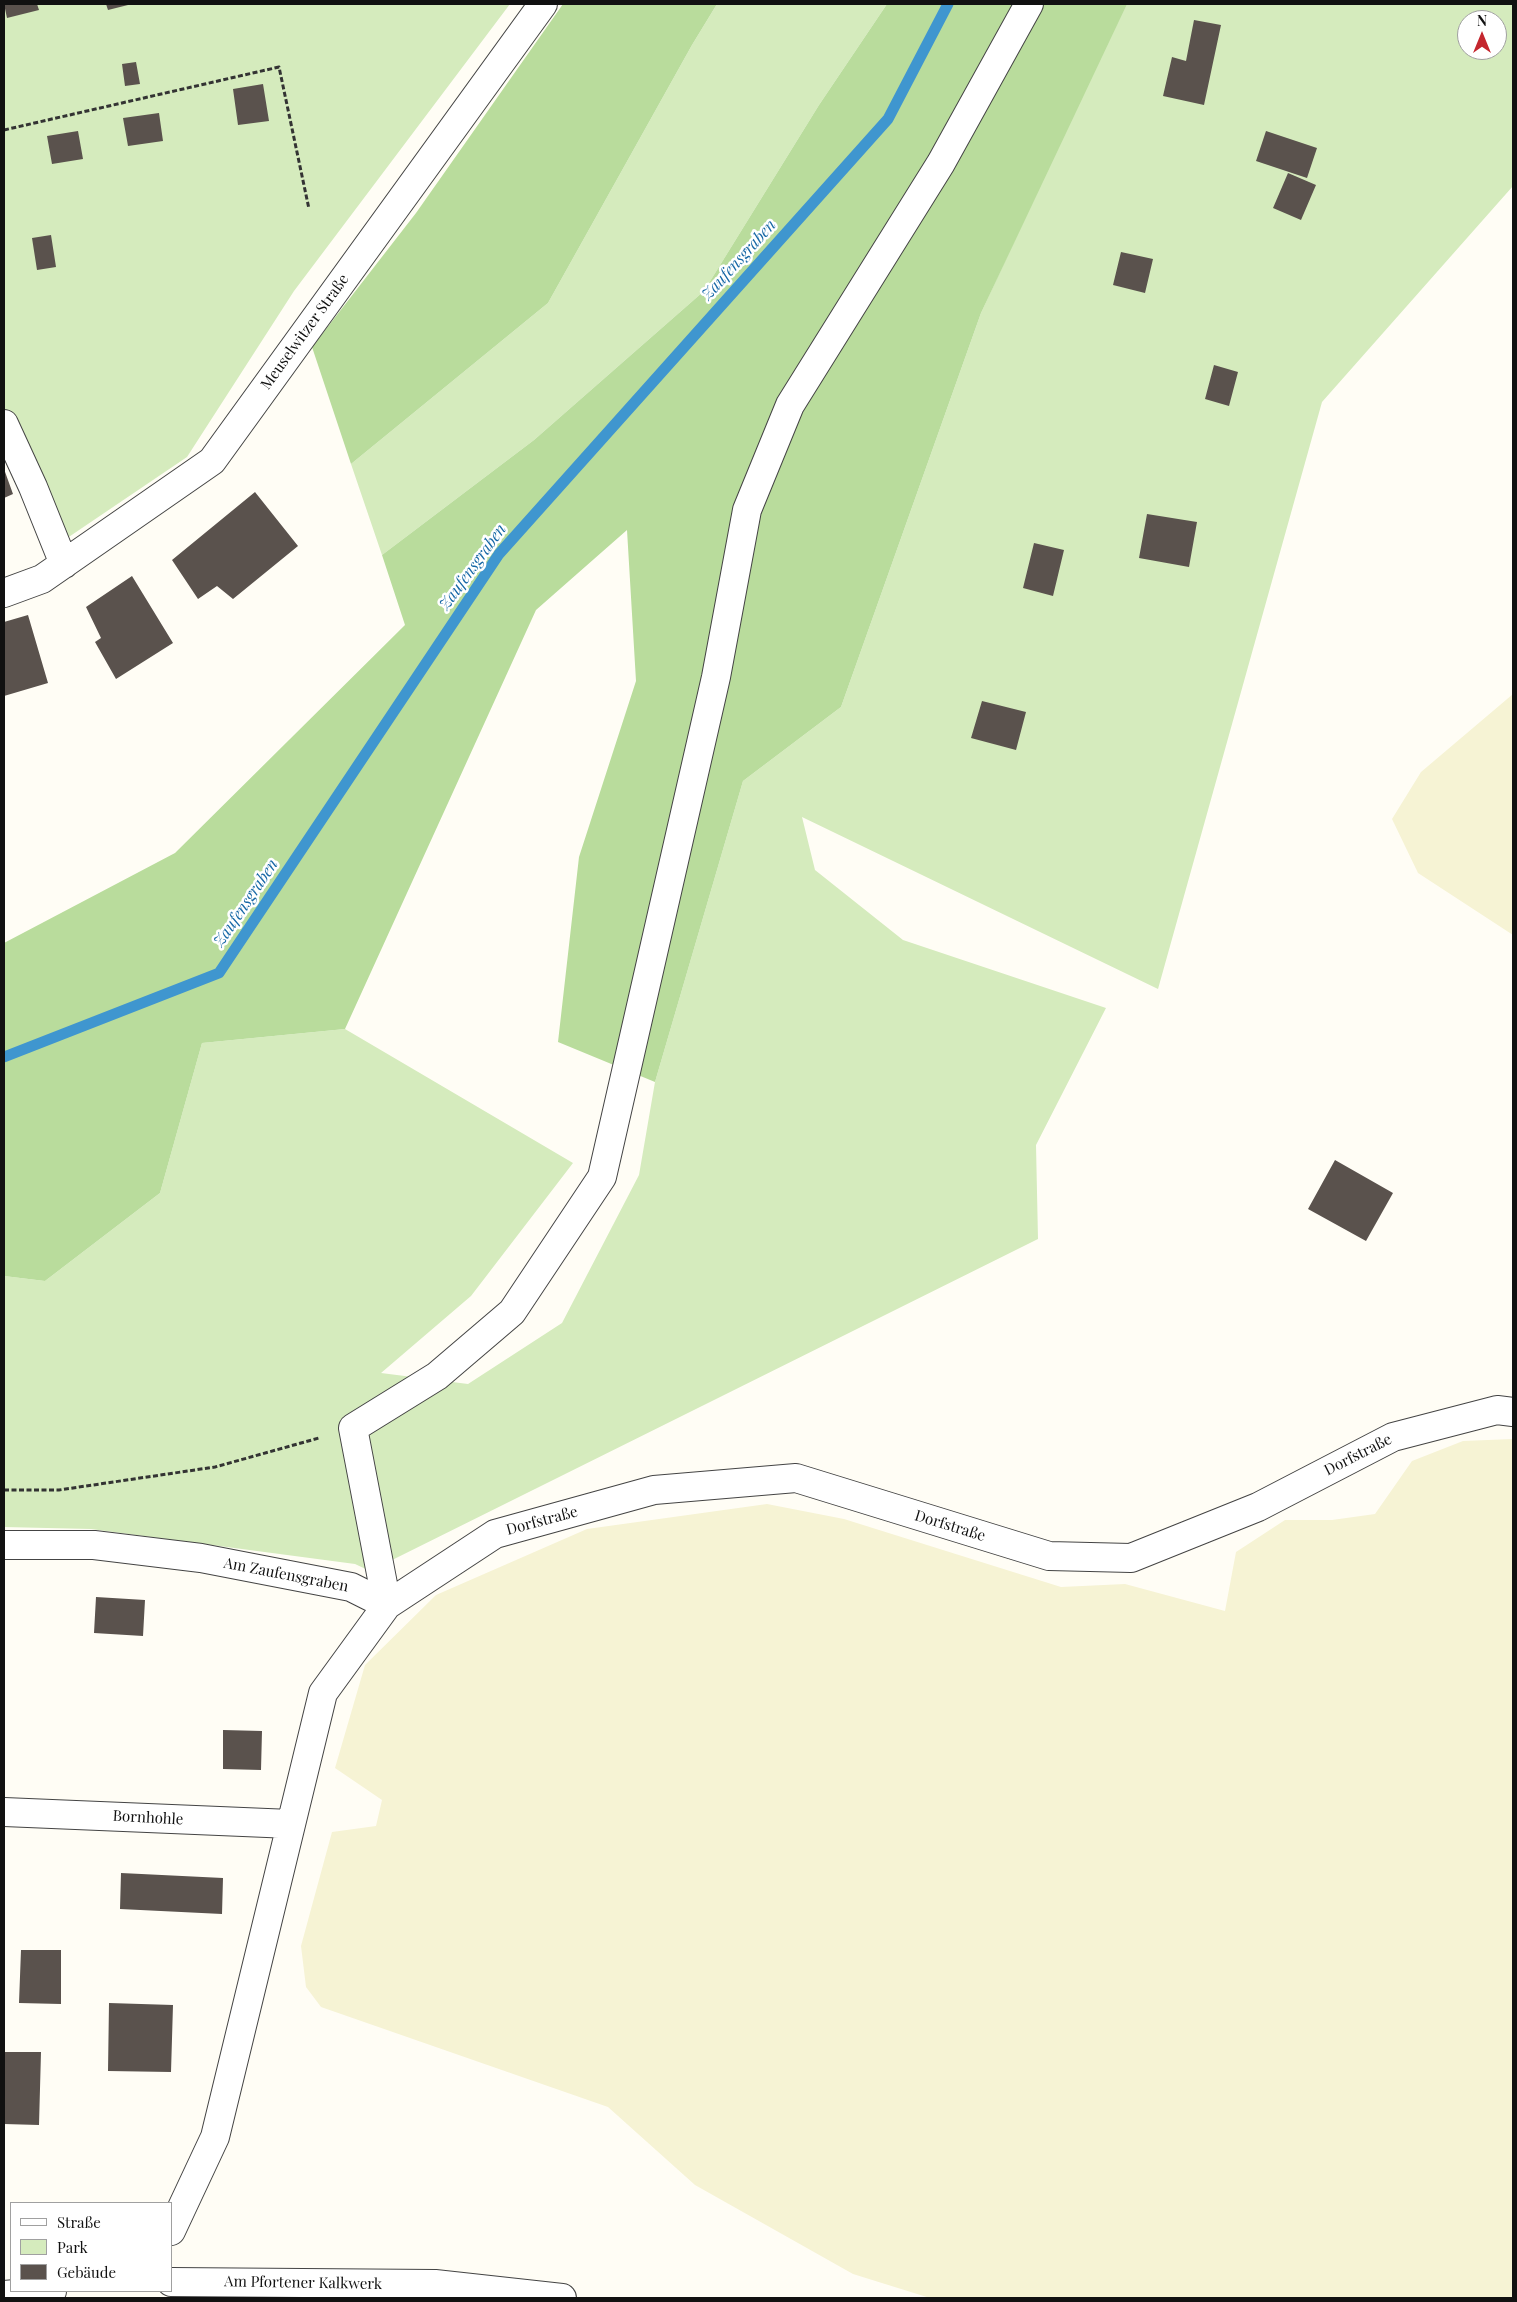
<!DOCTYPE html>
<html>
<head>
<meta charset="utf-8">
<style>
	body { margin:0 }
	#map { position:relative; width:1517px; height:2302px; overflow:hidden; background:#fffdf5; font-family:"Playfair Display",serif }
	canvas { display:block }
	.frame { position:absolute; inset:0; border:5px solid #111; pointer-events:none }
	.legend { position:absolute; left:10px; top:2202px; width:162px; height:90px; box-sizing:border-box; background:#fff; border:1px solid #a0a0a0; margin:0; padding:6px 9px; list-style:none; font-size:15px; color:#111 }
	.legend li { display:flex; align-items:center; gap:10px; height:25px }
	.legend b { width:25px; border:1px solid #a0a0a0 }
	.north { position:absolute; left:1457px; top:10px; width:50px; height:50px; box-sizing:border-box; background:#fff; border:1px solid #a0a0a0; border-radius:50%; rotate:0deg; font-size:14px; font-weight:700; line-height:20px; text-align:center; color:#111 }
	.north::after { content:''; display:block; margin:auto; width:18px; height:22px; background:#c4262e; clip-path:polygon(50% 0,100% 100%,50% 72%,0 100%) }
</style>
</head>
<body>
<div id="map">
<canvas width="1517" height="2302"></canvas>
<div class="frame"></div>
<ul class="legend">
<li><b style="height:6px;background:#fff"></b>Straße</li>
<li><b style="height:14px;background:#d5ebbd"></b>Park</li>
<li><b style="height:14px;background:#5a524d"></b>Gebäude</li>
</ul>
<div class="north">N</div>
</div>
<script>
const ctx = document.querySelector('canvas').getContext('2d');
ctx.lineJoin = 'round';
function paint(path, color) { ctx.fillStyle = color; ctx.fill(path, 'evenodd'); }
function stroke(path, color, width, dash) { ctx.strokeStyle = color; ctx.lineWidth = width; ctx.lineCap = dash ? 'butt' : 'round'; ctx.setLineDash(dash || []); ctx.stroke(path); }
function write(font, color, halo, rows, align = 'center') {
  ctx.font = font + ' "Playfair Display",serif'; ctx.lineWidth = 5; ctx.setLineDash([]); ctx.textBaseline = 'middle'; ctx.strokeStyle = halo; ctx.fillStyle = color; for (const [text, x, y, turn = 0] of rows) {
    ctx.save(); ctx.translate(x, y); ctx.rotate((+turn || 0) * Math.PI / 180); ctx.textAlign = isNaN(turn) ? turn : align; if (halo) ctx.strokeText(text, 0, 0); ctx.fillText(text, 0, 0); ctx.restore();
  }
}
paint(new Path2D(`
	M1513 694V935L1418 873 1392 819 1421 772Z
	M1513 1439V2298H930L853 2274 695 2185 608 2107 321 2007 306 1987 301 1946 332 1832 376 1826 382 1800 335 1768 365 1665 436 1595 587 1529 767 1504 844 1519 1061 1587 1125 1584 1225 1611 1236 1552 1285 1520H1332L1375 1514 1412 1461 1463 1441Z`), '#f6f3d4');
paint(new Path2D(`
	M4 4H510L294 291 187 457 51 549 4 435Z
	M717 4H887L819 105 704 291 534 440 382 555 351 464 548 303 692 45Z
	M1124 4H1513V186L1322 402 1158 989 802 817 815 870 903 940 1106 1008 1036 1145 1038 1239 370 1571 355 1564 91 1529 4 1527V1276L45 1281 160 1193 202 1043 345 1029 573 1163 471 1296 381 1373 468 1384 562 1323 639 1175 655 1082 743 781 841 707 981 313ZM1467 20H1497V50H1467Z`), '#d5ebbd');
paint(new Path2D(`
	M563 4H717L692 45 548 303 351 464 312 347 416 213Z
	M887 4H1127L981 313 841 707 743 781 655 1082 558 1042 579 857 636 681 627 530 536 610 345 1029 202 1043 160 1193 45 1281 4 1276V943L175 853 405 625 382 555 534 440 704 291 819 105Z`), '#b9dc9c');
stroke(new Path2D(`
	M4 1057 219 973 499 554 888 119 948 4`), '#3f96cf', 11);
paint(new Path2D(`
	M4 4H37L39 10 7 18Z
	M106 4H132L108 10Z
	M1194 20 1221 25 1204 105 1163 96 1172 57 1186 61Z
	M136 62 140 84 125 86 122 64Z
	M263 84 269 121 238 125 233 89Z
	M159 113 163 141 128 146 123 118Z
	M78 131 83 159 52 164 47 136Z
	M1266 131 1317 148 1307 178 1256 161Z
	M1288 173 1316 185 1301 220 1273 208Z
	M51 235 56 267 37 270 32 238Z
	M1121 252 1153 259 1145 293 1113 285Z
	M1214 365 1238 372 1229 406 1205 399Z
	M4 469 13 494 4 498Z
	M255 492 298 546 233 599 217 586 198 599 172 560Z
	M1147 514 1197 522 1189 567 1139 558Z
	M1034 543 1064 550 1053 596 1023 588Z
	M132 576 173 643 116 679 95 642 101 638 86 607Z
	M28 615 48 683 4 696V622Z
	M982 701 1026 712 1016 750 971 738Z
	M1335 1160 1393 1193 1366 1241 1308 1209Z
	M96 1597 145 1600 143 1636 94 1633Z
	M223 1730 262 1731 261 1770 223 1769Z
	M121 1873 223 1878 222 1914 120 1909Z
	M21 1950H61V2004L19 2003Z
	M109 2003 173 2005 171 2072 108 2071Z
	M4 2052H41L39 2125 4 2124Z`), '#5a524d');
const minor = new Path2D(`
	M4 424 33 487 64 564
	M4 593 42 579 212 461 543 4
	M4 1545H94L201 1558 351 1587 387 1605
	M387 1605 353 1428 437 1376 512 1312 602 1177 716 677 747 510 790 405 941 163 1029 4
	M4 1812 291 1824
	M171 2231 215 2137 323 1693 387 1605 495 1534 654 1490 796 1478 1049 1556 1131 1558 1258 1507 1393 1437 1497 1410 1513 1412
	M171 2282 435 2284 562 2298
	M4 2295 52 2291`);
stroke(minor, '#444', 30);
stroke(new Path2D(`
	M4 130 279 67 309 209
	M4 1490H59L215 1467 319 1438`), '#333', 3, [5, 2.5]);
stroke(minor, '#fff', 28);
write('15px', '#111', '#fff', [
	["Meuselwitzer Straße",305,332,-54],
	["Dorfstraße",1358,1455,-27],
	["Dorfstraße",542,1521,-15],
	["Dorfstraße",950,1526,17],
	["Am Zaufensgraben",286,1575,11],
	["Bornhohle",148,1818,3],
	["Am Pfortener Kalkwerk",303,2283,1]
]);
write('italic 16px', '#1768a6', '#fff', [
	["Zaufensgraben",739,260,-48],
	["Zaufensgraben",473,567,-54],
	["Zaufensgraben",246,903,-56]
]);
</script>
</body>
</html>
